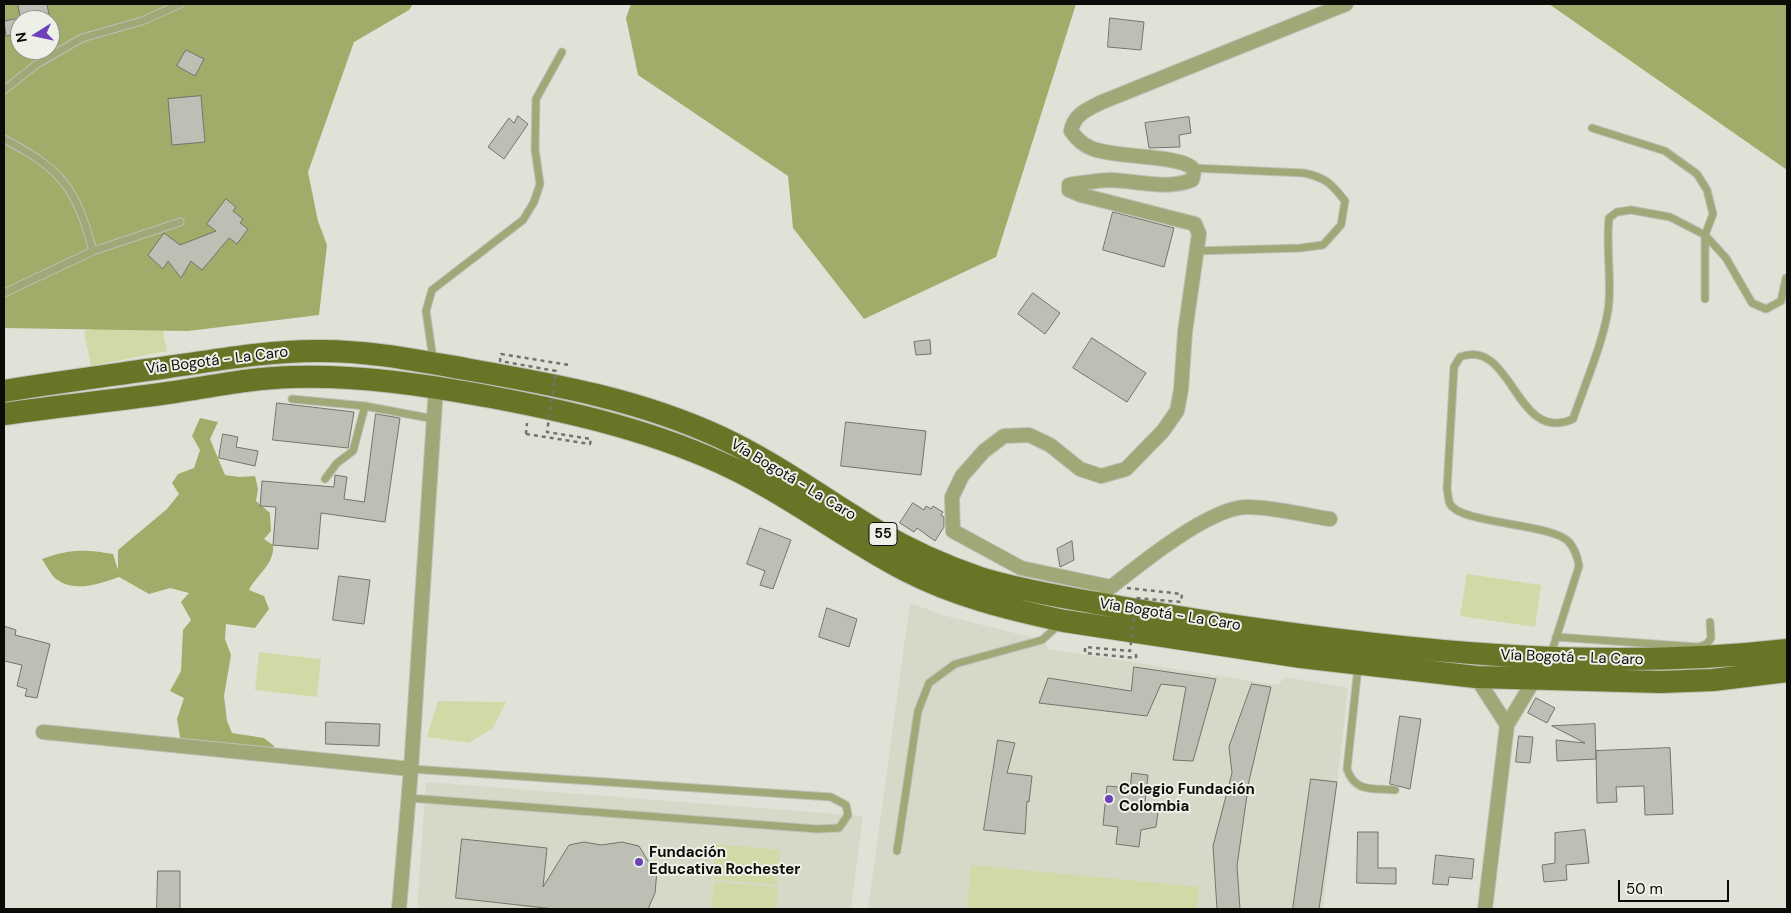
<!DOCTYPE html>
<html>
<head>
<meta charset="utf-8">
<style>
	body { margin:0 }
	#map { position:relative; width:1791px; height:913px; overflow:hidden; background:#e0e2d8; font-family:"DM Sans",sans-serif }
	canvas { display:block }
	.frame { position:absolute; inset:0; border:5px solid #0b0c08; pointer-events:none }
	.north { position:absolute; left:10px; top:10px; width:50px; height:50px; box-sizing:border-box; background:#edf0e6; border:1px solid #93958d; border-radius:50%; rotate:260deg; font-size:14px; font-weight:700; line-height:20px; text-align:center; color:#0b0c08 }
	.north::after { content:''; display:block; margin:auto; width:18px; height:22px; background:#6e41b8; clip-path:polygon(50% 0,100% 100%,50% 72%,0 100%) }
	.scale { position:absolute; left:1618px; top:880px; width:111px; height:22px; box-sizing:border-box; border:2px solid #0b0c08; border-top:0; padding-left:6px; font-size:15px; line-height:18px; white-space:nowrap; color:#0b0c08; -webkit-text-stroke:4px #edf0e6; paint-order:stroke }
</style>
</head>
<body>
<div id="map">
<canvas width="1791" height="913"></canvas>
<div class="frame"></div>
<div class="north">N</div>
<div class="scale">50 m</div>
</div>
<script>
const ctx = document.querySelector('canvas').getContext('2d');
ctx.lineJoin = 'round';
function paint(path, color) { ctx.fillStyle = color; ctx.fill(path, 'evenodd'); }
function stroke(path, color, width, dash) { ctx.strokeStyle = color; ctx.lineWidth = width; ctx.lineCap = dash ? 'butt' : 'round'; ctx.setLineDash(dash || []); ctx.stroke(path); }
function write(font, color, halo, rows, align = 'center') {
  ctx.font = font + ' "DM Sans",sans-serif'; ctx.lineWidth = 4; ctx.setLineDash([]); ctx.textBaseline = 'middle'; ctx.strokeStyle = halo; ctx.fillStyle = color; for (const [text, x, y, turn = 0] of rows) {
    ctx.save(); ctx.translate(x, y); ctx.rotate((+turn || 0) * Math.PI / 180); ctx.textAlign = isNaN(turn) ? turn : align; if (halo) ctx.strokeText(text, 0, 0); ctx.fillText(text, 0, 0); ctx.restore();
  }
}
paint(new Path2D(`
	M910 603 946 616 1042 640 1049 649 1277 685 1286 677 1348 688 1323 909H868Z
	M426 782 863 816 851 909H417Z`), '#d5d9c8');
paint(new Path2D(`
	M160 316 167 351 91 366 84 331Z
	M1467 574 1541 585 1535 627 1460 616Z
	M259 652 321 659 317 697 255 690Z
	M438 701 506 702 493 728 469 743 427 737Z
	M716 844 780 850 777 885 713 879Z
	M971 865 1199 887 1197 909H967Z
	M714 882 778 887 776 909H711Z`), '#d0daa6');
paint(new Path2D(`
	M4 4H413L409 10 354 42 308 172 318 221 327 245 319 315 188 331 4 328ZM20 20H50V50H20Z
	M631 4H1076L996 257 864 319 793 228 788 176 638 75 626 18Z
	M1549 4H1787V170Z
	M200 418 218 422 210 439 225 475 239 477 255 476 258 489 256 501 270 513 271 531 264 539 273 545C275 564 257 574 249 590L264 596 269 609 255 628 226 624 225 639 231 655 224 696 227 721 232 733 264 738 274 746 269 756 181 743 177 719 184 698 170 691 181 671 183 630 191 620 181 602 189 593 170 588 149 594 119 577C99 584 75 593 56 579 51 575 46 565 42 559 70 549 83 549 113 554L118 570V550L167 509 179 494 172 483 178 474 194 468 200 450 192 436Z`), '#a0ac69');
const building = new Path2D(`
	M18 4H47L50 20 20 19V34L6 36 4 21 20 18Z
	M1110 18 1144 22 1141 50 1108 47Z
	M186 50 204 59 195 76 177 66Z
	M201 96 205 142 172 145 168 99Z
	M518 116 528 124 504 159 488 147 509 118 514 123Z
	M1189 117 1191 133 1179 135 1180 147 1149 148 1145 123Z
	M226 199 236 207 233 211 243 219 240 223 248 229 237 244 229 238 202 270 191 261 181 278 168 261 163 269 148 255 164 233 180 245 216 231 207 224Z
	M1113 212 1174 228 1164 267 1103 250Z
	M1033 293 1060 313 1045 334 1018 314Z
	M1092 338 1146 373 1127 402 1073 368Z
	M930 340 931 354 916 355 914 342Z
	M277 403 354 412 348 448 273 440Z
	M376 414 400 418 385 522 321 513 318 549 273 545 276 507 260 506 262 481 334 487 335 475 347 477 344 499 364 502Z
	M846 422 926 431 921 475 841 466Z
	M223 434 238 437 236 447 258 451 255 466 219 458Z
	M913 503 924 510 926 506 931 509 933 506 943 512 941 515 944 517V527L935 541 917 528 914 532 900 523Z
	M760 528 791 540 773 589 760 585 765 571 747 564Z
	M1072 541 1074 560 1060 567 1057 549Z
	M339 576 370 580 364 624 333 620Z
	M827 608 857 619 849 647 819 637Z
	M4 626 16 630 15 635 50 644 37 698 25 696 27 689 17 686 22 665 4 661Z
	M1134 667 1216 679 1193 761 1173 760 1186 687 1161 684 1147 716 1039 703 1048 678 1131 691Z
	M1252 684 1271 687 1249 781 1237 866 1240 909H1217L1213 846 1232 773 1229 747Z
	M1536 698 1555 708 1547 723 1528 713Z
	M1400 716 1421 719 1410 789 1390 784Z
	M326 722 380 724 379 746 326 744Z
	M1595 724 1596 759 1557 761 1556 740 1585 743 1552 726Z
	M1519 736 1533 737 1530 763 1516 762Z
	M998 740 1015 743 1007 773 1032 776 1029 802 1027 801 1025 834 984 830Z
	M1670 748 1673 814 1645 815 1644 786 1616 787 1617 802 1597 803 1596 751Z
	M1132 773 1148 775 1145 802 1159 804 1156 827 1141 830 1139 847 1116 844 1118 827 1103 825 1107 786 1130 788Z
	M1311 779 1337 782 1319 909H1293Z
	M1585 830 1589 863 1566 865 1567 880 1544 882 1542 865 1555 863V833Z
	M1358 832H1378V868H1396V884L1357 883Z
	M462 839 547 848 543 887 569 845 584 842 601 845 622 842 639 846 651 866 657 871 655 893 648 909H554L456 898Z
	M1436 855 1474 859 1472 879 1449 877 1448 885 1433 884Z
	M158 871H180V909H157Z`);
paint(building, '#bdbfb5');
stroke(building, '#73756c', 1);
const service = new Path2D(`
	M4 90 37 64 82 38 142 21 180 4
	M1592 128 1665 151 1697 174 1707 190 1713 214 1705 235V299
	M4 139C62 169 76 188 93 251
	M1193 168 1304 173C1326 178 1331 183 1345 201L1341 225 1323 245 1300 248 1196 251
	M4 293 93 251 180 222
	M433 359 426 311 432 290 523 220 534 202 540 184 535 149 536 99 562 52
	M292 399 365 406 434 419
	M325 479 337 463 353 451 365 406
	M1556 637 1698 647 1707 644 1711 638 1710 622
	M1551 654 1579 566C1578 558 1574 547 1568 541 1548 523 1461 524 1450 504 1448 500 1448 493 1447 489L1454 367 1460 357C1513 337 1515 445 1573 419 1584 387 1607 333 1609 302 1611 274 1606 246 1609 218L1617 212 1631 210 1670 217 1705 235 1726 258 1752 303 1766 309 1781 301 1786 278
	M1358 667 1347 769C1355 793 1373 788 1395 790
	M409 798 817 829 839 828 848 815 846 805 831 797 411 769
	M897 851 918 711 929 683 955 664 1042 640 1059 625`);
const minor = new Path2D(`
	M1111 587 1021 568 953 531 952 497 962 476 984 451 1004 436 1029 435 1050 445 1080 469 1101 476 1126 469 1163 431 1177 411 1181 390 1185 332 1199 234 1195 224 1081 195 1069 190V185L1073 184C1085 183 1099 180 1111 180 1138 181 1166 190 1192 180 1194 175 1195 171 1191 167 1177 155 1114 158 1091 148 1083 145 1076 138 1071 131 1074 114 1088 109 1102 102L1346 4
	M1105 592C1135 568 1209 507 1247 507 1273 507 1304 515 1330 519
	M1476 677 1507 725
	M43 732 411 769
	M399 909 411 769 436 387
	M1485 909 1507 725 1534 680`);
const primary = new Path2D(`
	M4 391C59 382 113 375 168 367 218 360 266 351 315 351 368 350 420 361 471 370 557 385 640 400 720 437 776 463 827 501 879 532 911 551 945 566 980 578 1012 588 1046 594 1079 600 1125 608 1170 616 1216 623 1406 651 1596 672 1787 650
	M4 414C61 406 118 400 175 392 214 386 252 378 292 377 360 375 425 385 491 397 576 413 658 432 736 470 795 499 847 540 905 570 955 596 1008 609 1064 621L1301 657 1476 677 1661 682 1713 680 1787 671`);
stroke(service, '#bec0b7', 9);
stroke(minor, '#bec0b7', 16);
stroke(primary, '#bec0b7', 24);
stroke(new Path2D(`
	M526 434 527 423
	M1136 658V650`), '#72736c', 2.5, [4, 4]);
stroke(service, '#9fa877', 7);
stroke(minor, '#9fa877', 14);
stroke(primary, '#697426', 22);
stroke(new Path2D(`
	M526 434 590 444 591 439 547 432 556 371 500 361 501 354 569 365
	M1127 588 1182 594 1181 602 1136 598 1130 651 1085 647V653L1136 658`), '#72736c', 2.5, [4, 4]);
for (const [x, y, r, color] of [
	[1109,799,5,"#6e41b8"],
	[639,862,5,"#6e41b8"]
]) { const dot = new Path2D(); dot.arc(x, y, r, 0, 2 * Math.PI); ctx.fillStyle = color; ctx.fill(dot); stroke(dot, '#edf0e6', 2); }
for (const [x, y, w] of [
	[883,534,28]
]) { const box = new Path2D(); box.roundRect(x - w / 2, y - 11.5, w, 23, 4); ctx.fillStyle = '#edf0e6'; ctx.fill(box); stroke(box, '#0b0c08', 1); }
write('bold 14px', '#0b0c08', null, [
	["55",883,534]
]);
write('15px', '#0b0c08', '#edf0e6', [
	["Vía Bogotá - La Caro",217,361,-7],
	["Vía Bogotá - La Caro",793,480,31],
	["Vía Bogotá - La Caro",1170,615,9],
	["Vía Bogotá - La Caro",1572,658,2]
]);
write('bold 15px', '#0b0c08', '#edf0e6', [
	["Colegio Fundación",1119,790],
	["Colombia",1119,807],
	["Fundación",649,853],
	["Educativa Rochester",649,870]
], 'left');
</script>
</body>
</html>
